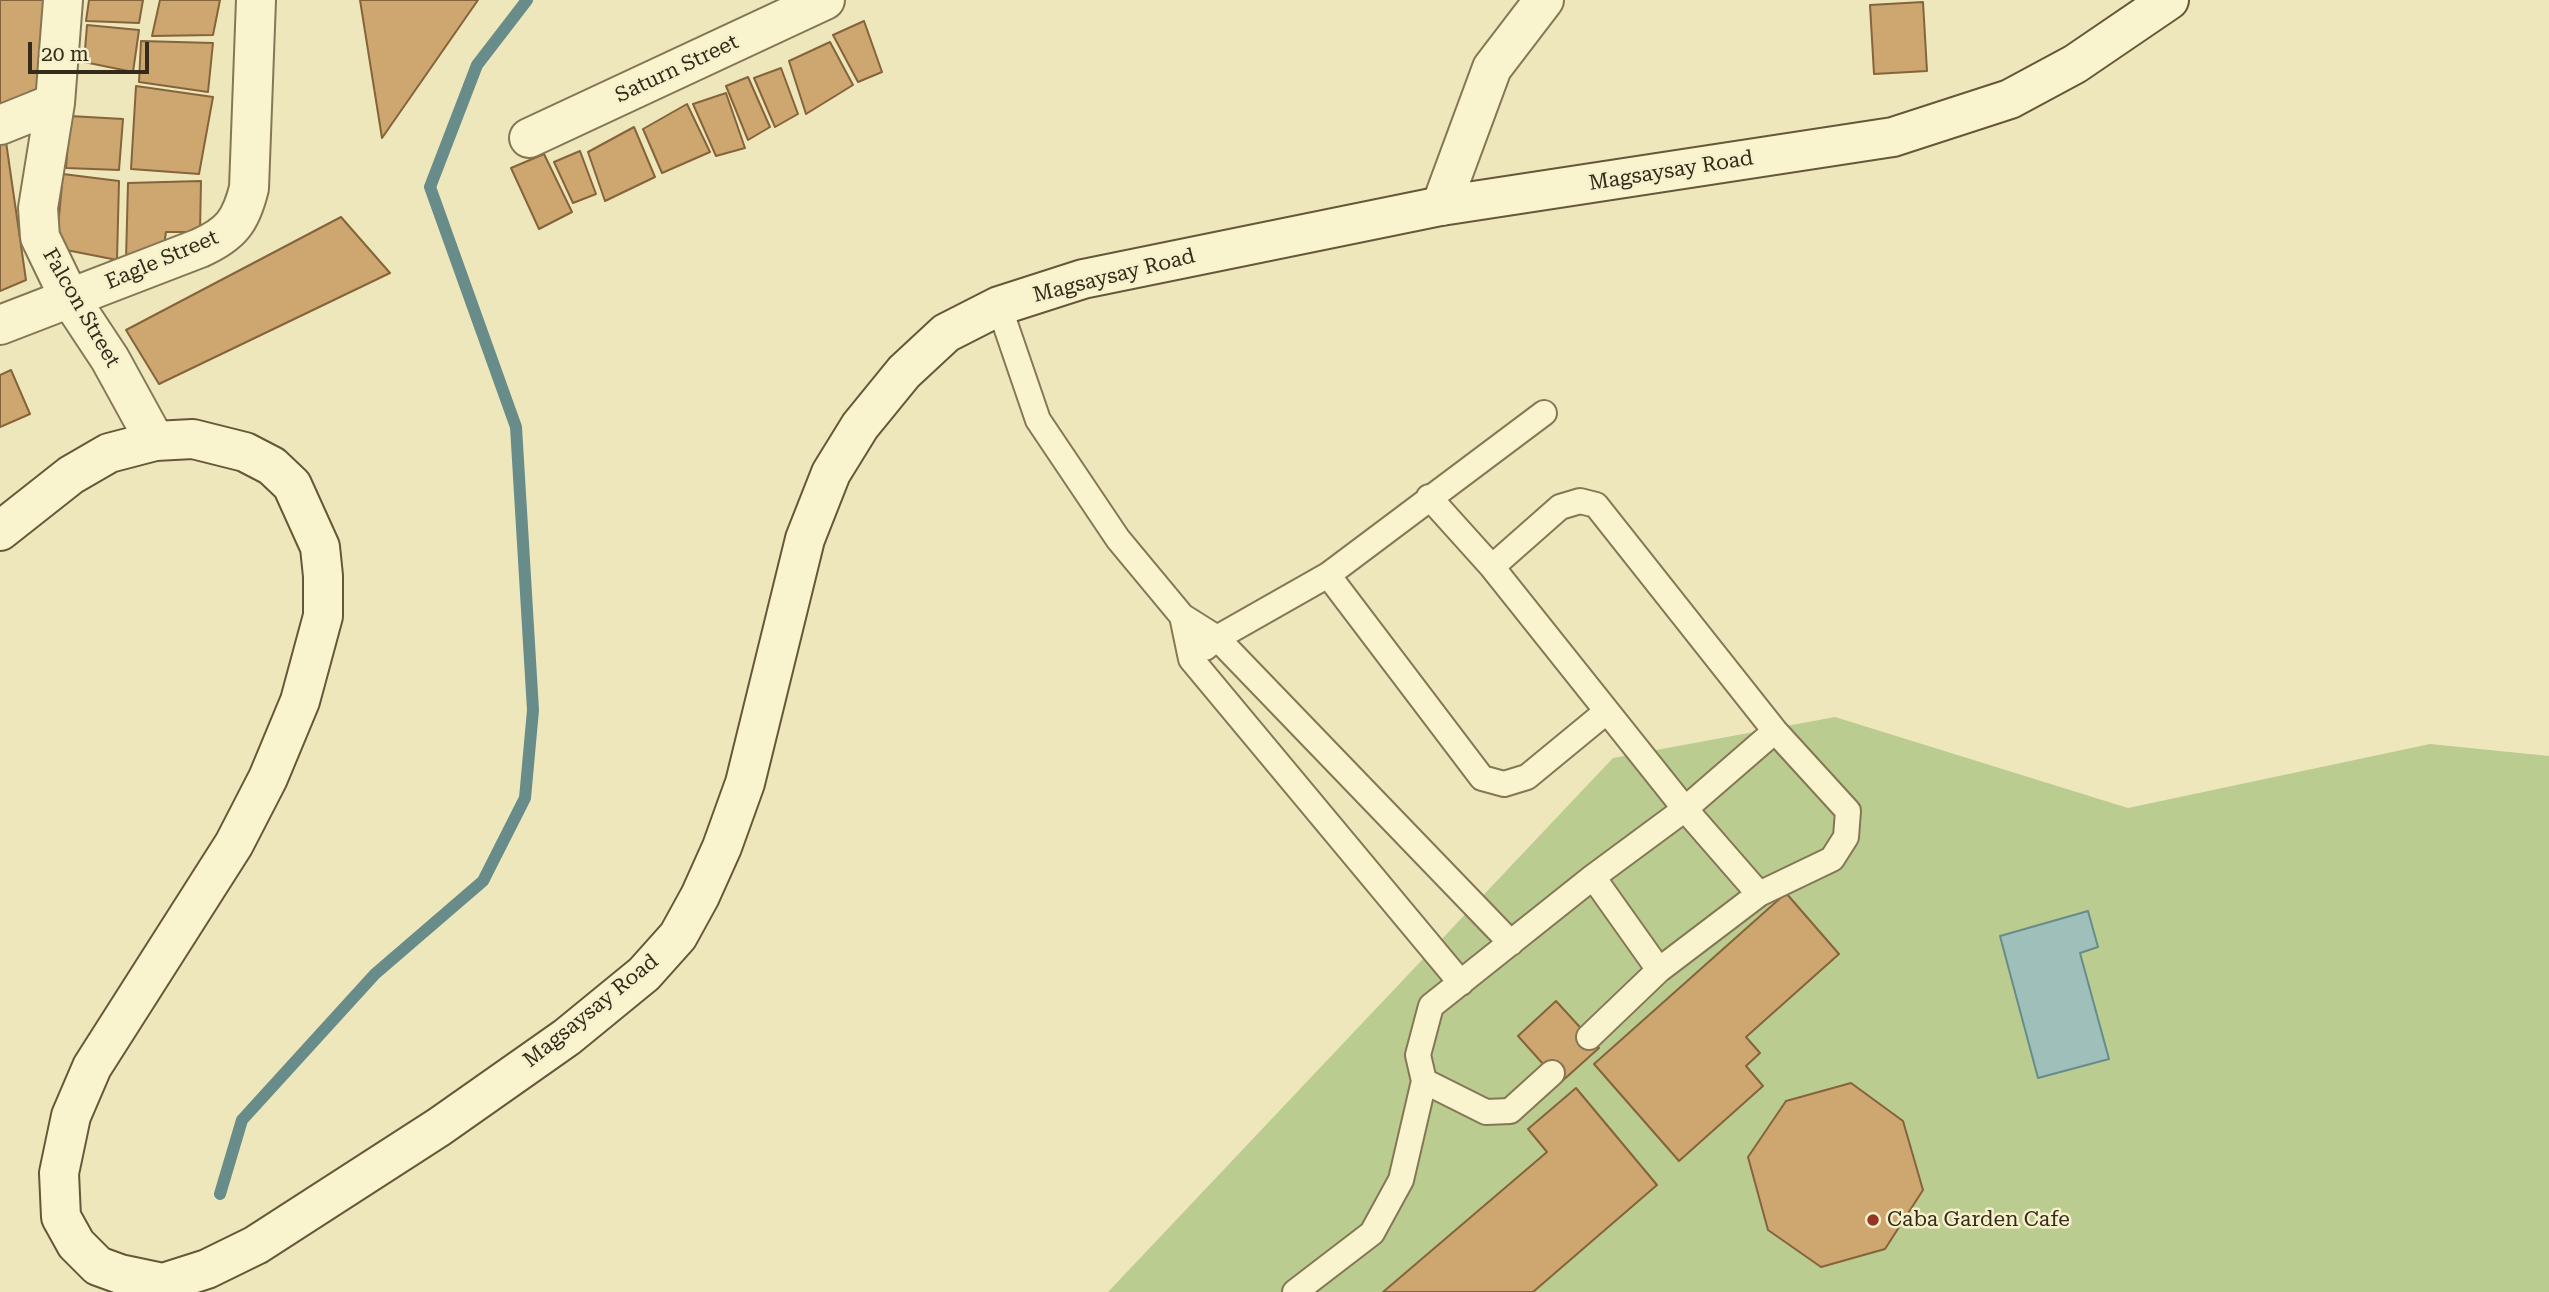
<!DOCTYPE html>
<html>
<head>
<meta charset="utf-8">
<style>
	body { margin:0 }
	#map { position:relative; width:2549px; height:1292px; overflow:hidden; background:#eee7bb; font-family:"Roboto Serif",serif }
	canvas { display:block }
	.scale { position:absolute; left:28px; top:42px; width:121px; height:32px; box-sizing:border-box; border:4px solid #342b1a; border-top:0; padding-left:9px; font-size:21px; line-height:24px; white-space:nowrap; color:#342b1a; -webkit-text-stroke:5px #f6f0cb; paint-order:stroke }
</style>
</head>
<body>
<div id="map">
<canvas width="2549" height="1292"></canvas>
<div class="scale">20 m</div>
</div>
<script>
const ctx = document.querySelector('canvas').getContext('2d');
ctx.lineJoin = 'round';
function paint(path, color) { ctx.fillStyle = color; ctx.fill(path, 'evenodd'); }
function stroke(path, color, width, dash) { ctx.strokeStyle = color; ctx.lineWidth = width; ctx.lineCap = dash ? 'butt' : 'round'; ctx.setLineDash(dash || []); ctx.stroke(path); }
function write(font, color, halo, rows, align = 'center') {
  ctx.font = font + ' "Roboto Serif",serif'; ctx.lineWidth = 5; ctx.setLineDash([]); ctx.textBaseline = 'middle'; ctx.strokeStyle = halo; ctx.fillStyle = color; for (const [text, x, y, turn = 0] of rows) {
    ctx.save(); ctx.translate(x, y); ctx.rotate((+turn || 0) * Math.PI / 180); ctx.textAlign = isNaN(turn) ? turn : align; if (halo) ctx.strokeText(text, 0, 0); ctx.fillText(text, 0, 0); ctx.restore();
  }
}
paint(new Path2D(`
	M1835 717 2128 808 2430 744 2549 756V1292H1108L1613 758Z`), '#bbcc90');
const water = new Path2D(`
	M2088 911 2098 947 2080 953 2109 1059 2038 1078 2000 936Z`);
paint(water, '#9fbfbb');
stroke(water, '#678c89', 2);
stroke(new Path2D(`
	M220 1194 242 1120 375 974 483 881 525 798 533 710 516 427 430 187 477 65 527 0`), '#678c89', 12);
const building = new Path2D(`
	M0 0H47L39 88 0 105Z
	M89 0H143L139 23 86 21Z
	M160 0H220L213 35 152 36Z
	M360 0H478L382 138Z
	M1923 2 1927 71 1874 74 1870 5Z
	M864 21 882 72 858 82 833 35Z
	M87 25 139 30 133 72 84 62Z
	M141 41 213 43 208 92 139 82Z
	M830 42 853 85 806 114 789 61Z
	M781 68 798 114 775 127 754 78Z
	M748 77 770 127 748 140 726 86Z
	M136 86 213 97 199 174 131 169Z
	M726 93 745 148 716 156 693 104Z
	M687 104 710 152 662 173 643 129Z
	M70 116 123 119 119 170 66 168Z
	M634 127 655 177 605 201 588 152Z
	M4 128 26 280 0 291V129Z
	M580 151 596 194 573 203 554 162Z
	M544 154 572 212 539 229 511 168Z
	M63 174 119 181 117 260 56 248Z
	M201 181 200 232H166L162 258 126 259 128 183Z
	M341 217 390 273 159 384 126 330Z
	M11 370 30 414 0 427V375Z
	M1786 893 1839 954 1746 1037 1760 1053 1746 1066 1763 1086 1679 1161 1594 1064Z
	M1556 1001 1599 1048 1560 1083 1518 1036Z
	M1851 1083 1903 1121 1923 1190 1885 1249 1821 1267 1768 1230 1748 1157 1786 1101Z
	M1576 1088 1657 1185 1533 1292H1383L1547 1152 1528 1129Z`);
paint(building, '#cda670');
stroke(building, '#85643b', 2);
const lane = new Path2D(`
	M999 306 1038 420 1118 539 1182 616 1217 638 1511 943
	M1544 413 1328 575 1482 778 1504 784 1527 777 1606 712
	M1429 497 1492 567 1685 809 1759 894 1659 970 1593 877
	M1492 567 1560 507 1580 501 1596 505 1775 731 1848 811 1846 837 1832 859 1759 894
	M1182 616 1191 659 1461 983
	M1205 648 1217 638 1328 575
	M1589 1037 1659 970
	M1424 1081 1486 1112 1510 1111 1552 1073
	M1295 1292 1372 1233 1401 1180 1424 1081 1418 1055 1431 1006 1593 877 1685 809 1775 731`);
const street = new Path2D(`
	M63 0 55 103 38 208 40 237 69 297 110 359 155 441
	M0 125 55 103
	M529 138 825 0
	M1441 206 1492 68 1544 0
	M0 325 200 248C231 234 241 221 249 188L256 0`);
const secondary = new Path2D(`
	M0 531 71 475 109 453 155 441 193 439 245 452 272 466 292 485 320 547 323 576V616L300 701 268 778 234 844 92 1067 71 1116 59 1173 61 1217 76 1244 98 1266 120 1274 163 1283 207 1269 256 1245 439 1127 567 1037 644 974 678 936 700 896 722 847 745 783 805 539 831 473 860 426 904 372 946 333 999 306 1083 279 1441 206 1893 137 2010 99 2075 64 2169 0`);
stroke(lane, '#857755', 28);
stroke(street, '#857755', 42);
stroke(secondary, '#675739', 42);
stroke(lane, '#f9f3ce', 24);
stroke(street, '#f9f3ce', 38);
stroke(secondary, '#f9f3ce', 38);
for (const [x, y, r, color] of [
	[1873,1220,7,"#953624"]
]) { const dot = new Path2D(); dot.arc(x, y, r, 0, 2 * Math.PI); ctx.fillStyle = color; ctx.fill(dot); stroke(dot, '#f6f0cb', 2.5); }
write('21px', '#342b1a', '#f6f0cb', [
	["Saturn Street",677,69,-25],
	["Magsaysay Road",1671,171,-9],
	["Eagle Street",162,260,-23],
	["Magsaysay Road",1114,276,-14],
	["Falcon Street",81,308,60],
	["Magsaysay Road",591,1011,-39]
]);
write('21px', '#342b1a', '#f6f0cb', [
	["Caba Garden Cafe",1887,1220]
], 'left');
</script>
</body>
</html>
